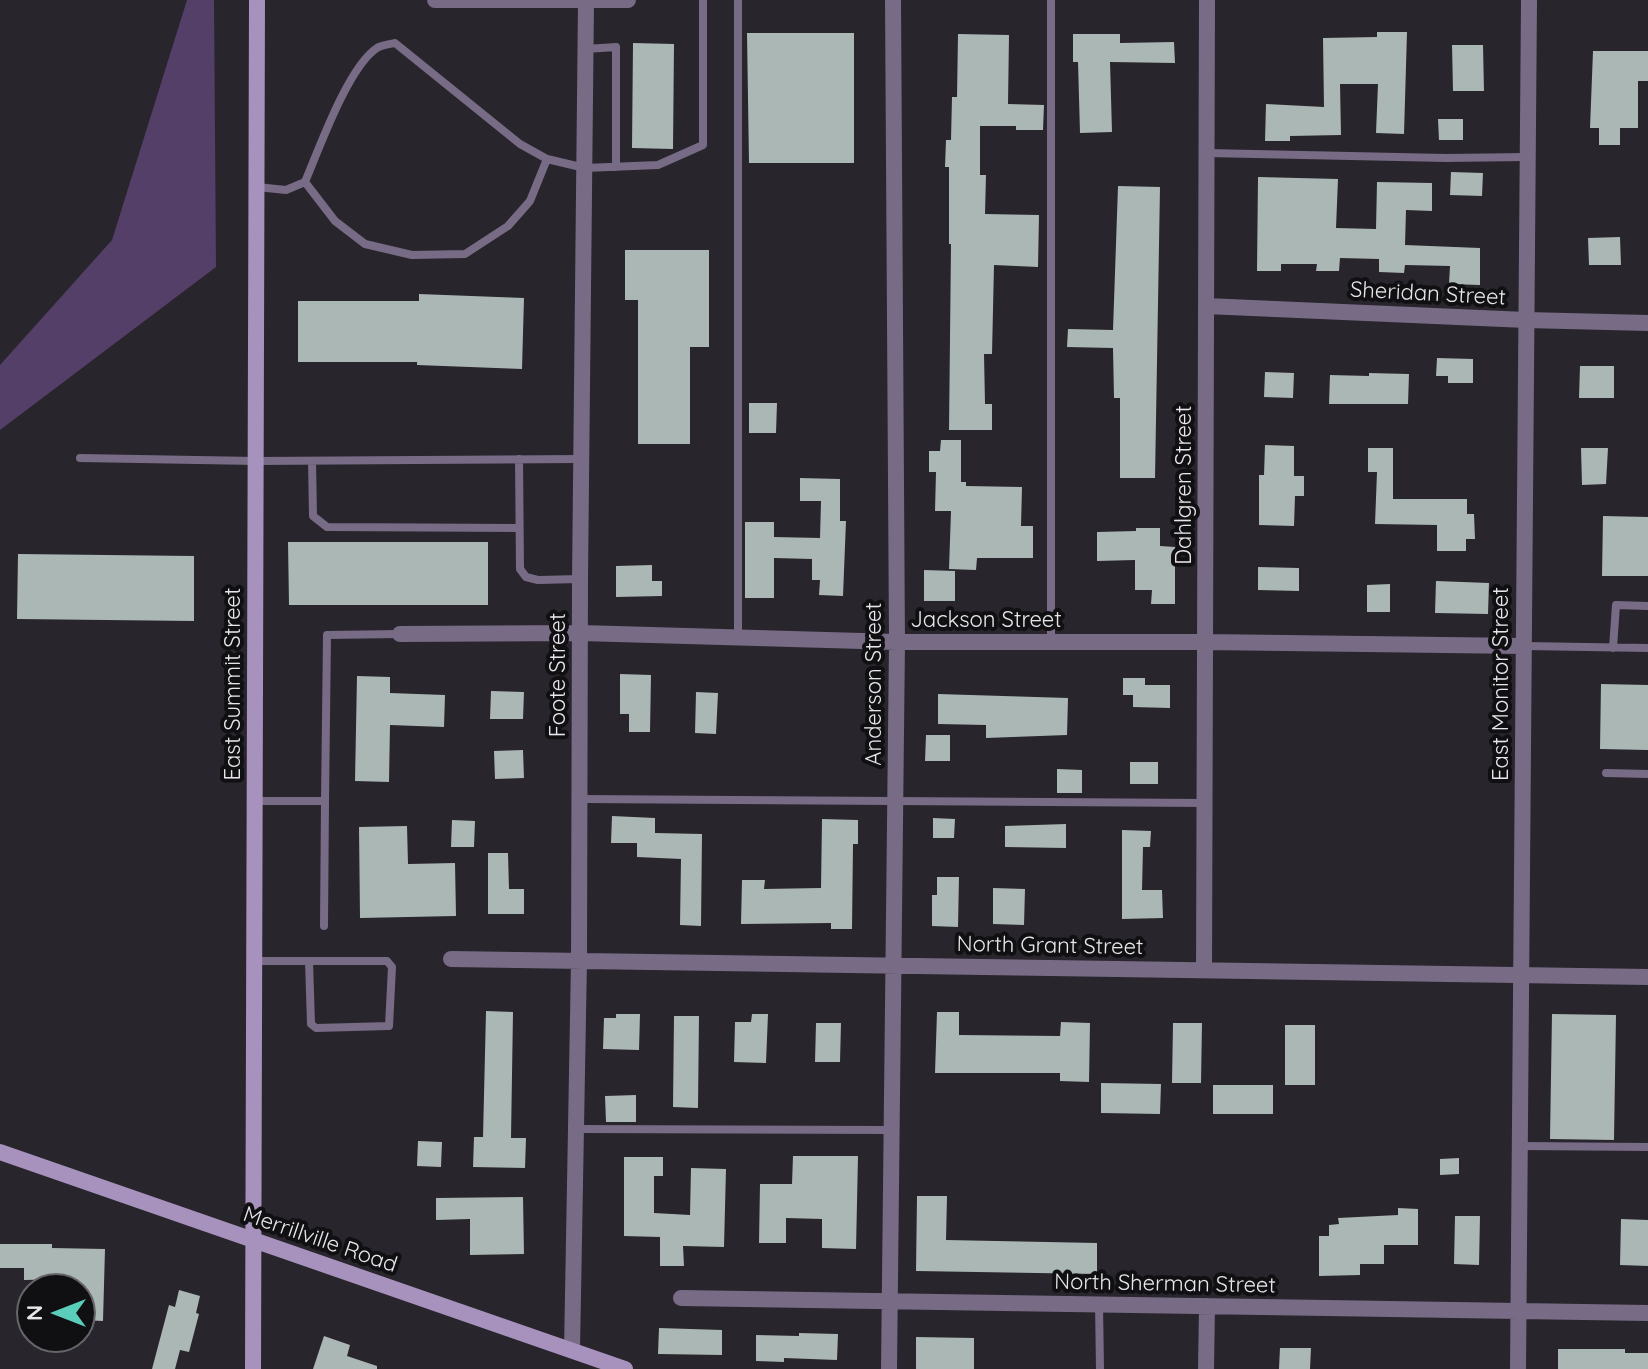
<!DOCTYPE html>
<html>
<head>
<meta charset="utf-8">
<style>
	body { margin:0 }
	#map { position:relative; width:1648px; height:1369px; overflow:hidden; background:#28252c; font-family:Quicksand,sans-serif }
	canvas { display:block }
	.north { position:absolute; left:16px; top:1273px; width:80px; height:80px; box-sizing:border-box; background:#100f12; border:2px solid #666569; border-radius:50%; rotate:270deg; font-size:22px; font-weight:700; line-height:32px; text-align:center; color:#e8e6eb }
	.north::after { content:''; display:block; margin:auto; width:28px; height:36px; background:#5bcebb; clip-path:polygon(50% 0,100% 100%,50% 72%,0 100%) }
</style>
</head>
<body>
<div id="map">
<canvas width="1648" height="1369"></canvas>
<div class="north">N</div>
</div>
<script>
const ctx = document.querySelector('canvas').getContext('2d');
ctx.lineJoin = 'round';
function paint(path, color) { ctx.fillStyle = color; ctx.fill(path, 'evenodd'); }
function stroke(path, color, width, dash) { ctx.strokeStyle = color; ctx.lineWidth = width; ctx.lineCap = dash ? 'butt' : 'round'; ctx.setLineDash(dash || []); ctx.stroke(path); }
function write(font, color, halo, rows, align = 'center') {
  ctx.font = font + ' Quicksand,sans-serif'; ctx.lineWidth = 8; ctx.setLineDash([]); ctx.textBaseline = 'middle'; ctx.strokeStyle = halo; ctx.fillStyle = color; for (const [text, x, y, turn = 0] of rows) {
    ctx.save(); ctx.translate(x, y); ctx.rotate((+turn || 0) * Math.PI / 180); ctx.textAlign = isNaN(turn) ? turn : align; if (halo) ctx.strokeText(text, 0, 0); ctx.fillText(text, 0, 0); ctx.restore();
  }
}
paint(new Path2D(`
	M187 0H214L216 267 0 430V365L112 240Z`), '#543f68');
paint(new Path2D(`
	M1377 32H1407L1404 134 1376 133 1378 84H1340L1341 135 1290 136V141H1265L1266 104 1324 107 1323 38 1377 37Z
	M747 33H854V163H749Z
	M958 34 1009 35 1008 104 1044 105 1043 130H1016V126H980V175H986L985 214 1039 215 1038 267 994 265 992 354H984L985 404H992V430H949L951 244H949V167H945L946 140H951L952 97H957Z
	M1073 34H1120V43L1174 42 1175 63 1110 62 1112 132 1080 133 1078 62H1073Z
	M633 43 674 44 673 149 632 148Z
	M1452 45H1483L1484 91H1453Z
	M1593 51H1648V81H1638V128H1620V145H1599V128H1590Z
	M1438 119H1463V140H1439Z
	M1451 172 1483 173 1482 196 1450 195Z
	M1258 177 1338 179 1336 228 1376 229 1377 182 1432 183V211L1406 210 1405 245 1480 248V285L1449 284 1450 266 1405 265 1404 273 1379 272V259L1340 258 1339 271H1316L1317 264H1281V271H1257Z
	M1118 186 1160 187 1155 478H1120V398H1114L1113 348 1067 347 1068 329 1113 330Z
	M1620 237 1621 265H1589L1588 238Z
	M625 250H709V347H690V444H638V300H625Z
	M419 294 524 298 522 369 417 365V362H298V301H419Z
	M1437 358 1473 359V383H1448V376H1436Z
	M1580 366H1614V398H1579Z
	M1265 372 1294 373 1293 398 1264 397Z
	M1369 373 1409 374 1408 404H1329L1330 375 1369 376Z
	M749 403H777L776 433H749Z
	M941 440H961V482H966V486L1022 487 1021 526H1033V558H977L976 570 949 569 951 511H935L936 472H929V451H940Z
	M1265 445 1294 446V476H1304V496H1295L1294 526 1259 525V475H1264Z
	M1368 448H1393V499H1467V514H1474L1475 539H1466V551H1437V525L1375 524 1377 472H1368Z
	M1581 448H1608L1606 484 1582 485Z
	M800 478 840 479V521H846L843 596 819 595 820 580H812V559L774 558V598H745V522H774V537L820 538 821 501H800Z
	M1603 516 1648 517V576H1602Z
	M1136 528H1160V546L1175 547V604H1151L1152 590H1135V560L1097 561V532L1136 531Z
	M288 542H488V605H289Z
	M18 554 194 556V621L17 619Z
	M652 565V581H662V596L616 597V566Z
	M1258 567 1299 568V591L1258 590Z
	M924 570 955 571V601H924Z
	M1436 581 1489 583 1488 614 1435 613Z
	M1390 584V612H1367V585Z
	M620 674 651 675 650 732H629V714H620Z
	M357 676 390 677V693L445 695 444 727 390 725 389 782 355 781Z
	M1123 678H1145V685H1170V708L1133 707V695H1123Z
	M1601 684 1648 685V750L1600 749Z
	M491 691 524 692 523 719H490Z
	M696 692 718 693 716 734 695 733Z
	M938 694 1068 698 1067 735 986 738V725L938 724Z
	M926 735H950V761H925Z
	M523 750 524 778 495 779 494 751Z
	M1130 762H1158V784H1130Z
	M1057 769 1082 770V793H1057Z
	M612 816 655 818V833L702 834 701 926 680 925 681 859 637 857V843H611Z
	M933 818 955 819 954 838H933Z
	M822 819 858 820V844H853L852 929H831V923L741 924 742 880H765L764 889 821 888Z
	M452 820 475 821 474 847H451Z
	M1066 824V848L1005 847V826Z
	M407 826 408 864 455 863 456 916 360 918 359 827Z
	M1122 830 1151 831 1150 847H1143L1142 890H1162L1163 918 1122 919Z
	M488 853H508L509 889H524V914H488Z
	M937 877H959L958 927 932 926V895H937Z
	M993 888 1025 889 1024 925 993 924Z
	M486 1011 513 1012 511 1138H526L525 1168 473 1167 474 1137H483Z
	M937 1012H959V1035L1060 1036 1061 1022 1090 1023 1089 1082 1060 1081V1073H935Z
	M616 1014H640L639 1050 603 1049 604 1018H616Z
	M752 1014H768L766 1063 734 1062 735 1022H751Z
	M1552 1014 1616 1015 1614 1140 1550 1139Z
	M674 1016H699L698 1108 673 1107Z
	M816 1023H841L840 1062H815Z
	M1173 1023H1202L1201 1083H1172Z
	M1285 1025H1315V1085H1285Z
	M1101 1083 1161 1084 1160 1114 1101 1113Z
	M1213 1085H1273V1114H1213Z
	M636 1095V1122H606L605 1096Z
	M418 1141 442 1142 441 1167 417 1166Z
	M793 1156H858L856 1249 822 1248V1219L786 1218V1243H759L760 1184H792Z
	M624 1157H663V1176H654V1213L690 1215 691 1168 726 1169 724 1247 683 1246 684 1266H660V1237L624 1236Z
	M1459 1158V1174L1440 1175V1159Z
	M917 1196H947L946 1240 1097 1243V1274L916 1271Z
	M523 1197 524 1254 470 1255V1219L436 1220V1198Z
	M1398 1208 1418 1209V1245H1384V1264H1360V1275L1319 1276V1236H1329V1225L1339 1224 1338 1218 1398 1215Z
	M1455 1216H1480L1479 1265 1454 1264Z
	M1621 1219 1648 1220V1266L1620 1265Z
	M0 1244H52V1248L105 1249 103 1321 80 1320V1289H71V1279L24 1280V1268H0Z
	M179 1290 200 1296 196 1313 199 1314 189 1352 180 1350 175 1369H152L169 1305 175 1307Z
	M659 1328 722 1330V1355L658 1354Z
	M799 1333 838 1334 837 1360 784 1358V1362L756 1361V1335L799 1336Z
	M324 1336 350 1345 347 1356 377 1366V1369H313Z
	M916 1337 974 1338V1369H916Z
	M1280 1348H1311L1310 1369H1279Z
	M1558 1349H1625V1353H1648V1369H1558Z`), '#abb7b4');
stroke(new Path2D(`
	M738 0V637
	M1051 0V642
	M586 49 616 47V167
	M1207 153 1446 158 1527 157
	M305 182 335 221 365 244 412 255 465 254 508 226 530 201 547 159
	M257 187 286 190 305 182C319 149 348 67 377 48 381 45 389 44 395 43L520 144 547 159 585 168 658 165 703 145V0
	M80 458 256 461 581 459
	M519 459 520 569 526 577 538 580 580 579
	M312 461 313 516 327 527 519 528
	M1524 646 1648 648
	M1613 648 1616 605 1648 606
	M1606 773 1648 774
	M580 799 1205 803
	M255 801H325L324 926
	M325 801 327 635 400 634
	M255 961H387L392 967 389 1026 316 1028 311 1024 309 961
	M576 1129 892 1130
	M1520 1146 1648 1147
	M1099 1304 1100 1369`), '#786b86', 8);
stroke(new Path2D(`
	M435 0H628
	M1206 306 1526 320 1648 323
	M400 634 581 633 897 642H1205L1524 646
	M451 959 1648 977
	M1204 969 1207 0
	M681 1298 1648 1313
	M572 1350 579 961 580 579 586 1
	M889 1369 897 642 893 0
	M1206 1369 1207 1306
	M1518 1369 1529 0`), '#786b86', 16);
stroke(new Path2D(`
	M0 1152 625 1369
	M253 1369 257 0`), '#a692bc', 16);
write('22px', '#e8e6eb', '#100f12', [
	["Sheridan Street",1428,294,3],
	["Dahlgren Street",1184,485,-90],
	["Jackson Street",986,620],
	["Foote Street",558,675,-90],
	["East Summit Street",233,684,-90],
	["Anderson Street",874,684,-90],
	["East Monitor Street",1501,684,-90],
	["North Grant Street",1050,946,1],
	["Merrillville Road",320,1240,19],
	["North Sherman Street",1165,1284,1]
]);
</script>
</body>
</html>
